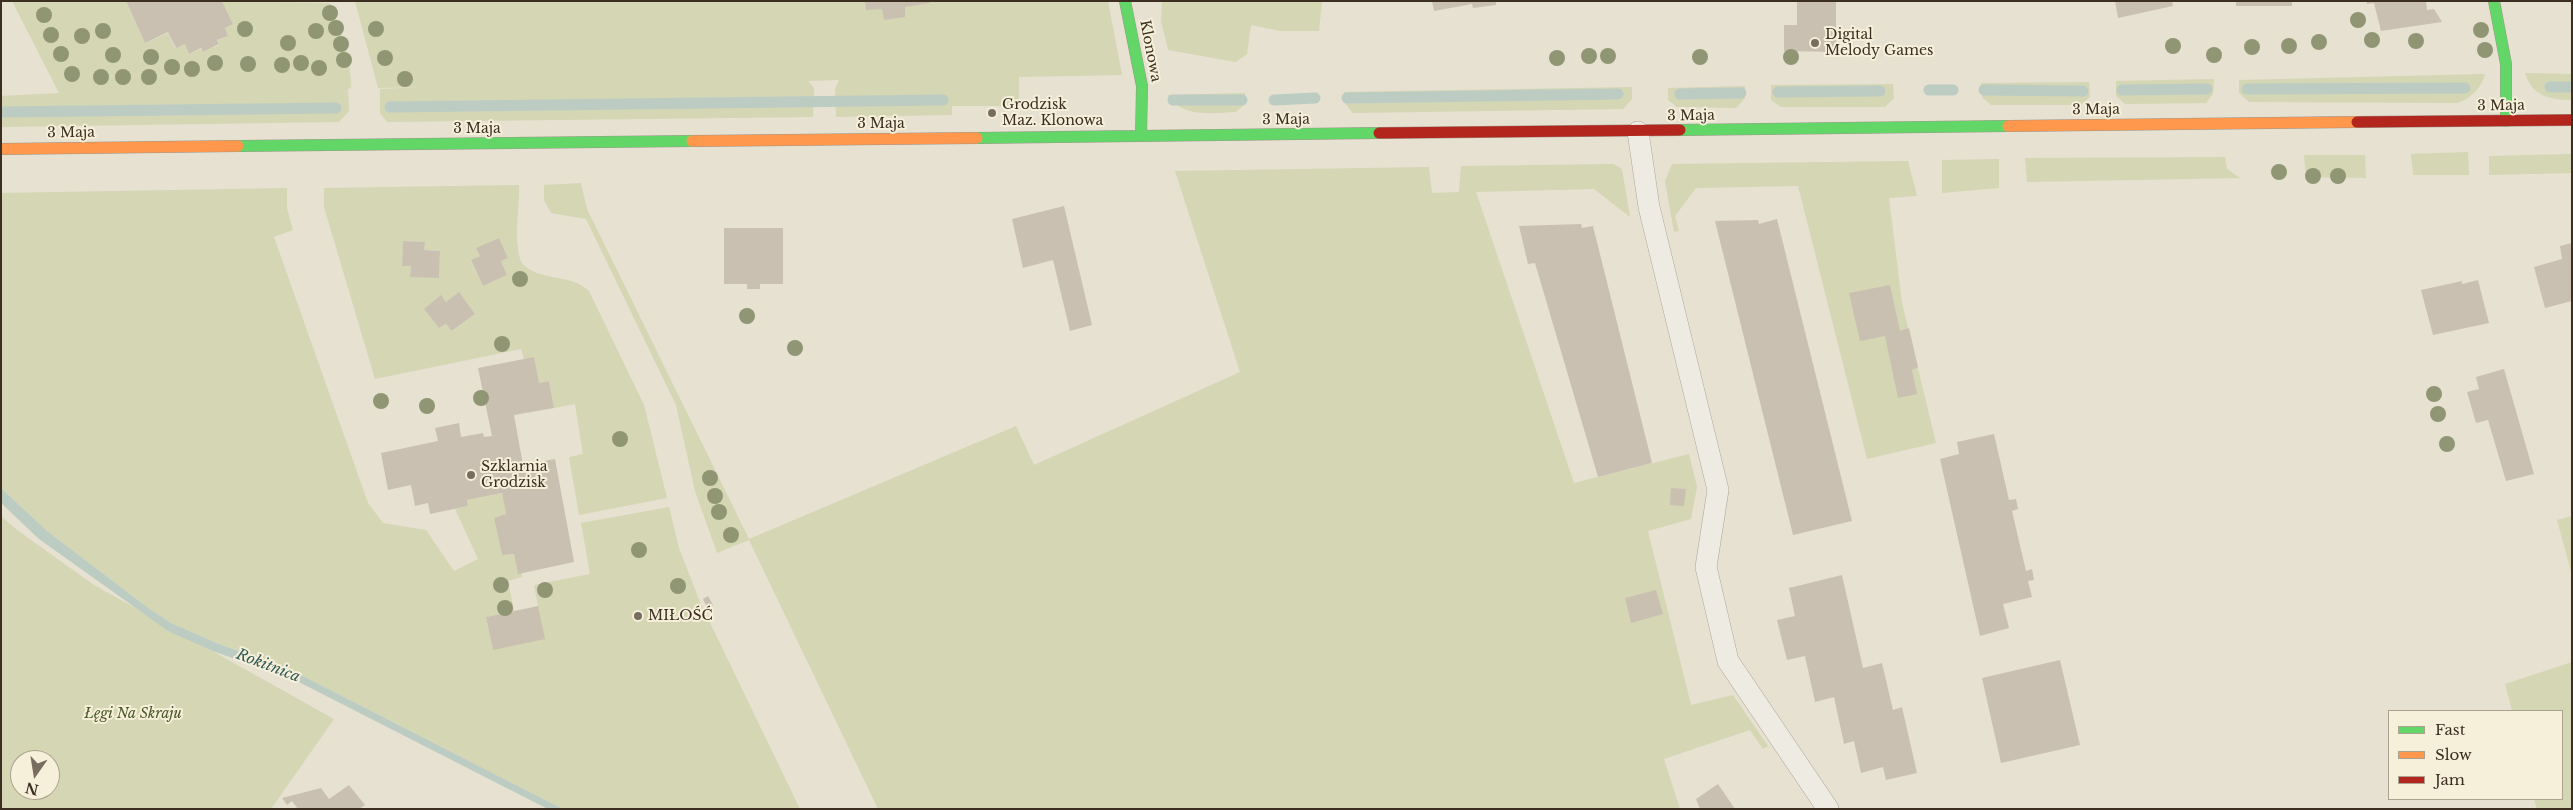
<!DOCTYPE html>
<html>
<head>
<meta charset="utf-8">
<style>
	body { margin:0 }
	#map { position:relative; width:2573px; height:810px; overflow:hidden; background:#e6e1d1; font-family:"Libre Baskerville",serif }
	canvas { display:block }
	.frame { position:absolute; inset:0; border:2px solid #3c2f21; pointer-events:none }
	.legend { position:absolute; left:2388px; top:710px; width:175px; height:90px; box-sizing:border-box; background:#f6efd9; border:1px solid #aca28f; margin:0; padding:6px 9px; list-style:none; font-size:15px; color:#3c2f21 }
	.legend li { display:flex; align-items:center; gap:10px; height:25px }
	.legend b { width:25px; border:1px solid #aca28f }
	.north { position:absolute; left:10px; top:750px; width:50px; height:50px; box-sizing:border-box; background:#f6efd9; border:1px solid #aca28f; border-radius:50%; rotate:193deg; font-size:14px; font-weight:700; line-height:20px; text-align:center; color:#3c2f21 }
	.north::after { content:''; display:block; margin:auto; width:18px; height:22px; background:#786d5f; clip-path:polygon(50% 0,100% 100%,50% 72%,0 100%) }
</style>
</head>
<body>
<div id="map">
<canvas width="2573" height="810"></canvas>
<div class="frame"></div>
<ul class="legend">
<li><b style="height:6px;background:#63d668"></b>Fast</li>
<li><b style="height:6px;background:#ff974d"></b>Slow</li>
<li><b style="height:6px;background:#b3261e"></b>Jam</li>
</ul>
<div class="north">N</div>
</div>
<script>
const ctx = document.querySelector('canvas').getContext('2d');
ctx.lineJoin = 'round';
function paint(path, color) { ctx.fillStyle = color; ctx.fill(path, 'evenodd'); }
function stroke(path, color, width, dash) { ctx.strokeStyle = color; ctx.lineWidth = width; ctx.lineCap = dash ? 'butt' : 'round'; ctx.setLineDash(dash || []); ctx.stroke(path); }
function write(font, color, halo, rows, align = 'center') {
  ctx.font = font + ' "Libre Baskerville",serif'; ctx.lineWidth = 4; ctx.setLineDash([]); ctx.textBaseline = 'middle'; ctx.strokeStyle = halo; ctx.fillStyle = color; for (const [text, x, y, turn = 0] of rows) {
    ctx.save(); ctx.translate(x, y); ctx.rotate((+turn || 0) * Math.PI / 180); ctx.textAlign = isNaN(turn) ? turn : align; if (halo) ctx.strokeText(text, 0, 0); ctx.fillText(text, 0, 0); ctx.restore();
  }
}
paint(new Path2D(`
	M12 1H126L145 43 168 33 175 48 185 44 189 54 201 49 203 52 219 45 218 40 228 36 225 28 233 24 222 1 330 3C341 31 351 58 351 88L348 89 349 111 339 122 1 127V96L59 93Z
	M355 1H1108L1122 75 1019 77V106H952V115L836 117 835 89 839 80 808 81 814 88 813 117 387 122 380 113V89L421 87 378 88Z
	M1162 1H1322L1319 31H1280L1251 25 1247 54 1236 62 1168 50 1161 21Z
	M2525 73 2572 74V100C2550 100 2532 96 2525 73Z
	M2485 74C2481 89 2470 99 2457 103L2249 102 2239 93V80Z
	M2214 79 2213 94 2206 103 2125 104 2116 96V81Z
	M2089 82 2090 97 2081 105H1991L1982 97 1981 83Z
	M1893 84 1894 98 1885 107H1781L1771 100V85Z
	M1745 86V98L1736 108 1677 107 1668 100V88Z
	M1632 87V99L1623 109 1353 113 1344 102V92Z
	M1245 93V104L1236 112C1211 113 1183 118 1167 95Z
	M2468 152 2469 175H2413L2411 154Z
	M2572 154V173L2489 175V156Z
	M2304 155H2365L2366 178 2306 177Z
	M2225 157 2227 169 2240 178 2027 182 2025 158Z
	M1999 159V188L1942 193V160Z
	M1908 161 1917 196 1889 198 1902 303 1936 443 1867 459 1798 186 1696 188 1675 216 1679 231 1674 232 1665 181 1672 164Z
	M1613 164 1622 169 1630 217 1594 189 1476 192 1574 483 1689 454 1697 487 1691 519 1648 531 1691 705 1733 695 1768 746 1763 749 1750 730 1664 759 1680 809H878L749 540 717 553 695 491 676 405 586 219 551 213 544 200V185L581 183 587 209 749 539 1016 426 1034 465 1240 372 1175 171 1429 167 1432 193 1459 192 1461 166Z
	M519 185C520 210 513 235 521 262 537 282 571 273 589 291L644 405 667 498 579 515 569 457 583 454 575 404 554 408 549 381 539 383 524 359 521 349 375 379 324 207V188ZM499 238 508 258 501 261 507 275 483 286 471 261 480 256 477 248ZM403 241 424 242V250L440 251 439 277 410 276 411 266H402ZM459 293 475 314 453 331 446 324 439 328 424 309 441 296 446 302Z
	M287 188V208L293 230 274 237 368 503 383 523 426 530 454 571 478 559 455 509 468 506 467 500 502 493 506 514 494 518 502 555 514 554 518 573H522V577L508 581 514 611 486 617 493 649 538 606 534 585 590 574 581 523 669 507 679 548 700 602 800 809H563L295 672 219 644 171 623 147 607 47 531 1 488V193Z
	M1 516 17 530 94 585 334 719 271 809H1ZM20 760H50V790H20Z
	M2572 516V575L2557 520Z
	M2572 662V809H2537L2534 799H2562V711H2512L2505 684Z`), '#d4d6b4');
paint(new Path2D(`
	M1 488 47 531 147 607 171 623 219 644 295 672 563 809H548L532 801 291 678 215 652 168 631 39 539 1 503Z`), '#bcccc3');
stroke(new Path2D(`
	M2550 87H2572
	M2247 89 2465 88
	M1929 90H1953
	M1984 90 2083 91
	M2122 90 2207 89
	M1778 92 1880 91
	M1680 94 1741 93
	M1347 98 1618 94
	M1173 100H1242
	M1274 100 1315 98
	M390 107 943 100
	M1 112 336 108`), '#bcccc3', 11);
paint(new Path2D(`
	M126 1H222L233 24 225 28 228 36 217 40 219 44 203 52 201 48 189 54 185 44 176 48 168 32 145 43Z
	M865 1H930V3L905 7V17L884 20 882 9 866 10Z
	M1432 1H1496V5L1473 8 1472 4 1434 11Z
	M1797 1H1836V52L1784 51V25H1797Z
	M2115 1H2172L2173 6 2118 18Z
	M2236 1H2292V6H2236Z
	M2367 1H2426L2427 10 2434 9 2442 22 2381 31 2374 3 2367 4Z
	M1064 206 1092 325 1070 331 1053 260 1023 268 1012 219Z
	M1777 219 1852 521 1793 535 1715 221 1758 220 1759 224Z
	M1581 224 1582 228 1593 226 1652 463 1598 477 1535 263 1528 264 1519 226Z
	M724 228H783V284H760V289H747V284H724Z
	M499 238 508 258 501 261 507 275 483 286 471 260 480 256 476 248Z
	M403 241 425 242 424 250 440 251 439 278 410 277 411 266H402Z
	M2572 243V301L2545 308 2534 267 2562 259 2560 246Z
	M2478 280 2489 323 2433 335 2421 290 2462 281V284Z
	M1890 285 1900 331 1909 328 1918 367 1912 370 1917 394 1898 398 1885 336 1860 341 1849 293Z
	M459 292 475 314 452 331 446 324 439 328 424 309 441 295 446 302Z
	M534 357 539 383 549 381 554 408 514 415 523 465 555 459 574 562 518 574 514 554 502 555 494 518 506 514 502 493 467 500 468 506 430 514 428 503 415 506 411 485 388 490 381 453 438 441 435 428 459 423 461 437 483 433 484 437 492 436 478 368Z
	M2504 369 2534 474 2506 481 2488 420 2476 423 2467 392 2479 389 2476 377Z
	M1994 434 2009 500 2016 499 2018 509 2012 511 2026 571 2032 569 2034 580 2028 581 2032 597 2003 604 2009 628 1980 636 1940 459 1959 454 1957 442Z
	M1671 488 1686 489 1684 506 1670 505Z
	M1842 575 1863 668 1882 663 1893 710 1902 707 1917 773 1886 780 1883 767 1861 773 1854 741 1844 744 1834 697 1815 702 1805 656 1787 660 1777 620 1795 616 1789 588Z
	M1656 590 1663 614 1631 623 1625 598Z
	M708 596 713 605 708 609 703 599Z
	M538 606 545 639 493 650 486 617Z
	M2060 660 2080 745 2001 763 1982 678Z
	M1718 784 1735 809H1700L1696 799Z
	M349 785 365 805 359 809H298L292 801 287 805 282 798 321 788 329 799Z`), '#cac0b2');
const lane = new Path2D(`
	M1638 132 1649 207 1718 490 1706 567 1728 661 1828 809`);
const fast = new Path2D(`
	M1125 1 1142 86 1141 136
	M2494 1 2506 64V121
	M1680 130 2008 126
	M977 138 1379 133
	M238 146 692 141`);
const slow = new Path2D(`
	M2008 126 2357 122
	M692 141 977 138
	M1 149 238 146`);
const jam = new Path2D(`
	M2357 122 2572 120
	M1379 133 1680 130`);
stroke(lane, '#aca69a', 22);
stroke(fast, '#9c968a', 12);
stroke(slow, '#9c968a', 12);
stroke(jam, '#9c968a', 12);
stroke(lane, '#eeebe3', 21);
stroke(fast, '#63d668', 11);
stroke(slow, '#ff974d', 11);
stroke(jam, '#b3261e', 11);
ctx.fillStyle = '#909674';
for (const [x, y] of [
	[330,13],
	[44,15],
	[2358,20],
	[336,28],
	[245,29],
	[376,29],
	[2481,30],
	[103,31],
	[316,31],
	[51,35],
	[82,36],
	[2372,40],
	[2416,41],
	[2319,42],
	[288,43],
	[341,44],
	[2173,46],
	[2289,46],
	[2252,47],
	[2485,50],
	[61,54],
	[113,55],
	[2214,55],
	[1589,56],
	[1608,56],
	[151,57],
	[1700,57],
	[1791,57],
	[385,58],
	[1557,58],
	[344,60],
	[215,63],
	[301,63],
	[248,64],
	[282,65],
	[172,67],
	[319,68],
	[192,69],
	[72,74],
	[101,77],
	[123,77],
	[149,77],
	[405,79],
	[2279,172],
	[2313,176],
	[2338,176],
	[520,279],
	[747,316],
	[502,344],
	[795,348],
	[2434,394],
	[481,398],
	[381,401],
	[427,406],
	[2438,414],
	[620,439],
	[2447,444],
	[710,478],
	[715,496],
	[719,512],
	[731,535],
	[639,550],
	[501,585],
	[678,586],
	[545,590],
	[505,608]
]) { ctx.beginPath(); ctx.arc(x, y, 8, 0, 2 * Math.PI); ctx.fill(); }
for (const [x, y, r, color] of [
	[1815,43,5,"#786d5f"],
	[992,113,5,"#786d5f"],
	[471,475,5,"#786d5f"],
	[638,616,5,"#786d5f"]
]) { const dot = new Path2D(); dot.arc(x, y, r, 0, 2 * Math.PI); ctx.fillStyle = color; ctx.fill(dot); stroke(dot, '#f6efd9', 2); }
write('14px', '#3c2f21', '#f6efd9', [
	["Digital",1825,35],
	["Melody Games",1825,51],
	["Grodzisk",1002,105],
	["Maz. Klonowa",1002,121],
	["Szklarnia",481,467],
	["Grodzisk",481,483],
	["MIŁOŚĆ",648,616]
], 'left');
write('14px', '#3c2f21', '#f6efd9', [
	["Klonowa",1150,51,79],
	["3 Maja",2501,106,-1],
	["3 Maja",2096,110,-1],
	["3 Maja",1691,116,-1],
	["3 Maja",1286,120,-1],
	["3 Maja",881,124],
	["3 Maja",477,129],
	["3 Maja",71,133,-1]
]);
write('italic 14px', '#495828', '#f6efd9', [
	["Łęgi Na Skraju",133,714]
]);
write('italic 15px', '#315b5b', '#f6efd9', [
	["Rokitnica",268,666,21]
]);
</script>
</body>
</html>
